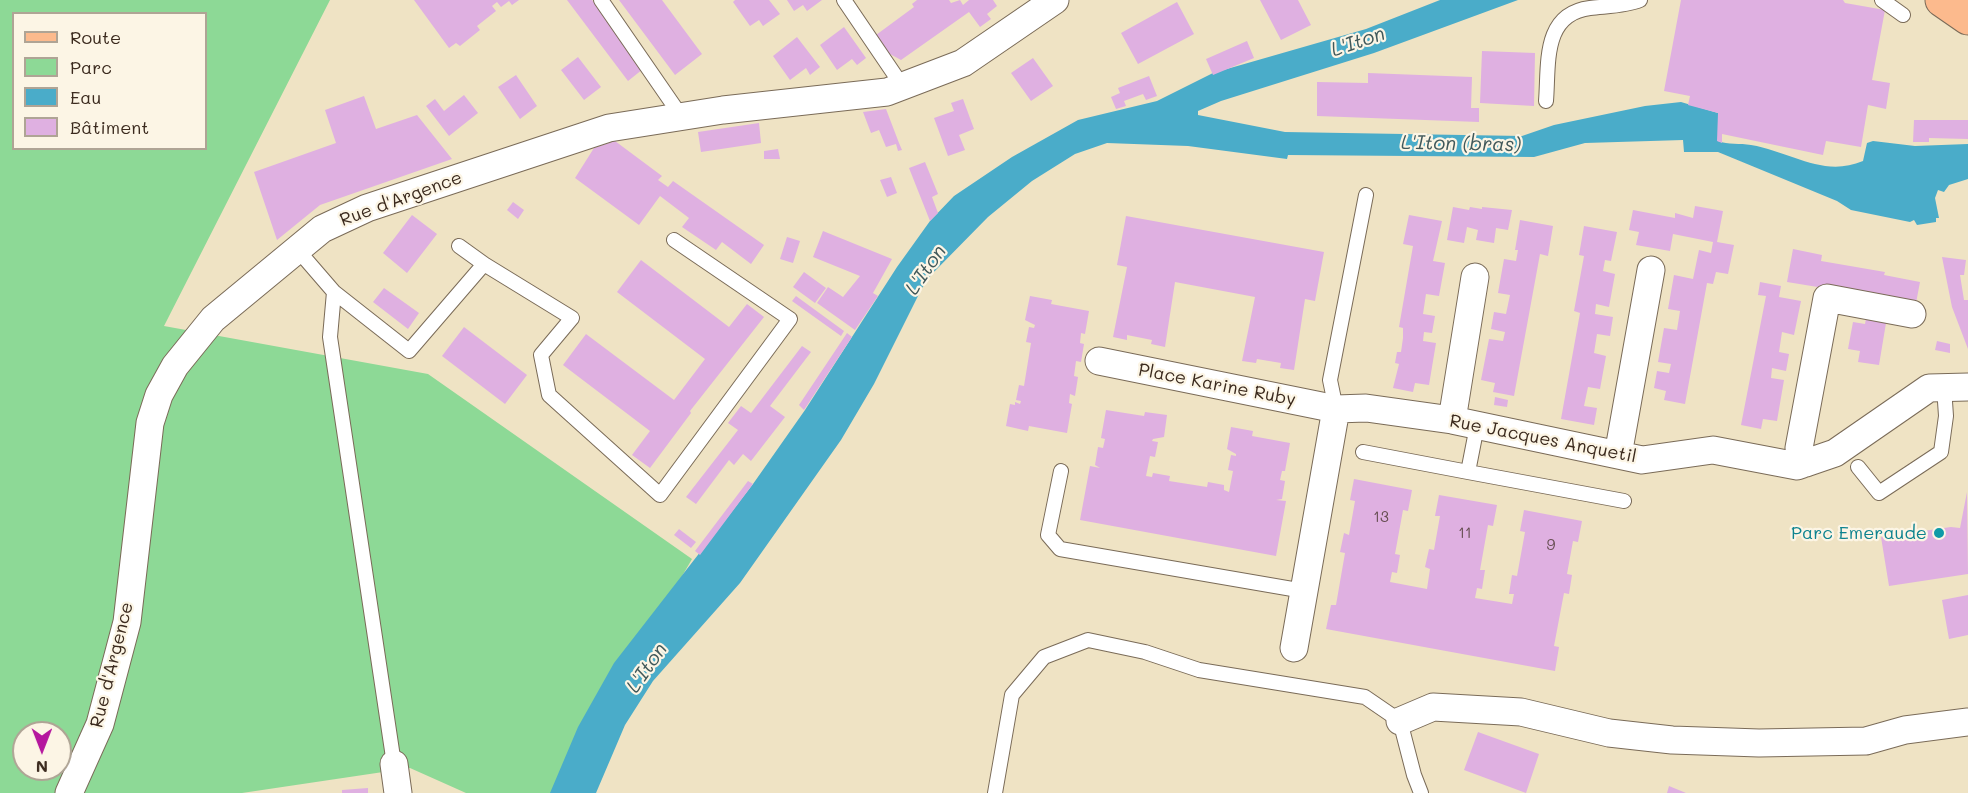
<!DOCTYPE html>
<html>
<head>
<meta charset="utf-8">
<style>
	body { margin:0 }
	#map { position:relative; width:1968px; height:793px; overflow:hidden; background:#efe3c4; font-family:Mali,sans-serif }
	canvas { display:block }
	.legend { position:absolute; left:12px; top:12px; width:195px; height:138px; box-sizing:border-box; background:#fcf5e5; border:2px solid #afa495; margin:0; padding:8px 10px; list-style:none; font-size:18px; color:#3b2a1e }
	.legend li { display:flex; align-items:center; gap:12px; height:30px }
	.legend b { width:30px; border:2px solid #afa495 }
	.north { position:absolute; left:12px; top:721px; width:60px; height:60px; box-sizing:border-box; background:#fcf5e5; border:2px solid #afa495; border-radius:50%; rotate:180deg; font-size:16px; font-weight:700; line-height:24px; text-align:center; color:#3b2a1e }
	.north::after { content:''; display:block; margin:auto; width:21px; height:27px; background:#b5179e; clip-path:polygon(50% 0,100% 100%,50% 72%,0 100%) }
</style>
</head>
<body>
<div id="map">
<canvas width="1968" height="793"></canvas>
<ul class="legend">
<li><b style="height:8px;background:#fcba8d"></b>Route</li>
<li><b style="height:16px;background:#8dd996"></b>Parc</li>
<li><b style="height:16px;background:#4aacc9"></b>Eau</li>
<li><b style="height:16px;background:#dfb0e1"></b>Bâtiment</li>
</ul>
<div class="north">N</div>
</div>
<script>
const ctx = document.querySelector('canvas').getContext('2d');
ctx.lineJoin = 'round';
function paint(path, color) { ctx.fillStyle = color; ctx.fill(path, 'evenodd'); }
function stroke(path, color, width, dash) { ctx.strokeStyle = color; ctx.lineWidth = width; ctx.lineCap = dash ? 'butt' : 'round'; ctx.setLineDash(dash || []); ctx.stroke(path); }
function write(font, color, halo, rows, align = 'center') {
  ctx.font = font + ' Mali,sans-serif'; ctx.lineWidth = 4.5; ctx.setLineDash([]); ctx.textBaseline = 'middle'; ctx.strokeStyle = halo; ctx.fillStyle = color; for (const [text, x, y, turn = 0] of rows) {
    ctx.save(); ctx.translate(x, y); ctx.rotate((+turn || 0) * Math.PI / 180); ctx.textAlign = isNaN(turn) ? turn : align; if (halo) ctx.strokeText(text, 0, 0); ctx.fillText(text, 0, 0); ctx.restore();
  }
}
paint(new Path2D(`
	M0 0H330L164 326 428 374 692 559 556 793H466L410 768 242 793H0ZM14 14H206V148H14ZM24 733H60V769H24Z`), '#8dd996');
paint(new Path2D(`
	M1440 0H1518L1374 53 1221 101 1198 111V115L1285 132 1522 136 1554 125 1645 106 1681 102 1718 113V141C1728 145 1740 143 1751 145 1792 152 1823 178 1863 161L1867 143 1873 141 1915 146 1968 144V179L1949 185 1944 192 1938 190 1935 198 1939 218H1936V222L1917 225 1914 220 1910 222 1851 210 1837 201 1718 152H1684L1683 140 1585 143 1534 157 1288 155 1287 159 1188 146 1107 143 1075 154 1032 181 988 217 931 275 922 288 874 384 841 440 740 583 653 681 625 725 596 793H550L578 727 614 663 753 484 805 410 897 267 930 221 954 196 1012 157 1078 120 1157 101 1213 73 1366 29Z`), '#4aacc9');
paint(new Path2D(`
	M414 0H519L512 5 509 1 501 7 497 2 492 6 496 11 477 26 480 30 460 46 456 43 449 48Z
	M567 0H592L643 69 628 81Z
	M619 0H662L702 54 675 75Z
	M735 0H769L780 14 763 26 759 20 750 26 733 2Z
	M787 0H822L807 11 803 5 794 11Z
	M917 0H949L951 3 960 0 963 5 969 0H993L997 6 987 14 991 19 980 27 969 12 901 60 890 54 876 35 914 7 912 4Z
	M1260 0H1298L1311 25 1281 40Z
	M1681 0H1843L1845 3 1885 10 1872 80 1890 83 1886 109 1868 105 1861 147 1826 141 1823 155 1722 134V143L1717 141 1718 113 1688 105 1690 96 1664 91Z
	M1177 2 1194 34 1138 64 1121 33Z
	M844 27 866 58 857 65 852 59 837 70 820 45Z
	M797 37 820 67 810 75 806 68 790 80 773 56Z
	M1247 41 1254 58 1213 75 1206 59Z
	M1482 51 1535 53 1534 106 1480 103Z
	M578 57 601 87 584 100 561 70Z
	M1033 58 1053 86 1031 101 1011 73Z
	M1368 73 1472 77 1471 108H1479V122L1317 116V82L1368 83Z
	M516 75 537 106 520 119 498 87Z
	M1149 76 1157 96 1146 100 1143 94 1124 101 1126 106 1116 109 1111 97 1120 93 1118 88Z
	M464 95 478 113 449 136 426 106 435 99 444 111Z
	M364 96 376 129 417 115 452 159 320 205 277 240 254 172 336 143 325 110Z
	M963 99 974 129 959 135 965 150 948 156 934 118 954 111 951 103Z
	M886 109 899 143 902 150 898 151 896 144 886 147 879 130 871 133 863 112Z
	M1914 120H1968V139L1929 138V142H1913Z
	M759 123 761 143 701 152 698 132Z
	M615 141 662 176 658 180 668 187 673 181 764 245 751 264 722 242 716 250 682 227 689 218 660 196 639 225 575 178 594 148Z
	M778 149 780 159H764V151Z
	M925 162 938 194 932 197 938 213 930 221 909 168Z
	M891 177 897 193 887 197 880 180Z
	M513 202 524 210 518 219 507 210Z
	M1695 206 1723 211 1717 242 1734 245 1728 274 1716 272 1713 284 1707 283 1685 404 1664 400 1666 391 1654 388 1657 371 1669 373 1671 364 1658 362 1664 328 1677 330 1680 311 1668 309 1674 275 1693 279 1699 250 1711 253 1713 242 1673 234 1670 251 1636 245 1639 232 1629 230 1633 210 1675 218V213L1693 218Z
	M1453 207 1469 210 1470 207 1482 209V207L1512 210 1508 230 1496 228 1494 243 1476 240 1478 230 1467 227 1464 243 1447 240Z
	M412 215 437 234 407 273 383 253Z
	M1409 215 1442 221 1433 261 1445 263 1439 296 1426 294 1423 314 1435 316 1432 333 1424 332 1423 341 1436 343 1429 385 1415 383 1413 392 1393 388 1399 364 1395 363 1397 352H1401L1403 338V328L1399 327 1413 246 1403 244Z
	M1126 216 1324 252 1315 301 1305 299 1294 370 1280 368 1281 363 1257 359 1256 363 1242 361 1255 297 1175 282 1165 347 1151 344 1152 340 1127 335V340L1113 337 1127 267 1117 265Z
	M1520 220 1553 226 1548 256 1540 254 1514 396 1493 392 1495 383 1481 380 1489 339 1503 341 1505 332 1491 329 1494 312 1506 314 1510 295 1498 293 1504 259 1516 261 1518 250H1515Z
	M1584 226 1617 232 1611 261 1605 260 1603 271 1615 274 1609 307 1596 304 1595 314 1613 317 1610 336 1597 334 1594 353 1606 356 1600 389 1588 387 1584 406 1597 408 1594 425 1561 419 1580 313 1574 311 1584 256 1579 255Z
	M823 231 892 259 873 293 878 296 855 330 817 303 828 287 843 297 860 276 813 257Z
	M787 237 800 241 793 263 780 259Z
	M1793 249 1822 255 1821 261 1885 272 1884 275 1920 282 1916 303 1787 282Z
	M1942 257 1966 260 1964 275H1960L1964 300H1968V349L1952 307Z
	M641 260 729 327 747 304 764 317 690 411 691 413 650 468 632 455 650 431 563 365 586 334 674 400 705 359 617 292Z
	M804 272 826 288 815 303 793 287Z
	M1760 282 1781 286 1779 297 1801 301 1794 335 1782 332 1779 352 1789 354 1786 371 1772 368 1771 378 1784 380 1777 421 1763 419 1761 429 1741 425 1766 296 1758 295Z
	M384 288 419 313 408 329 373 302Z
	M796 296 844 331 841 336 792 301Z
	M1030 296 1052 300 1051 304 1089 311 1085 334 1081 333 1080 343 1084 344 1081 362 1076 361 1074 376 1078 377 1075 396 1070 394 1069 403 1072 404 1067 433 1029 426 1028 431 1006 426 1010 404 1015 405V402L1020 404 1021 401 1016 400 1019 385 1024 386 1031 343 1026 342 1029 327 1034 328 1035 325 1025 320Z
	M1867 313 1887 317 1879 365 1858 362 1860 351 1848 349 1853 322 1865 324Z
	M464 327 527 375 505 404 442 356Z
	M847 333 852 337 804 410 799 405Z
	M1937 341 1950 344V353L1935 350Z
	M802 346 811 352 770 406 785 417 751 461 743 454 734 465 729 460 696 504 686 497 738 430 728 423 741 406 751 413Z
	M1495 397 1508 400 1507 407 1494 405Z
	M1106 410 1144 416 1145 412 1167 415 1164 437 1153 439 1152 441 1158 442 1155 457 1150 456 1146 476 1152 477 1153 473 1170 476 1169 481 1207 487 1208 482 1224 485V490L1229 492 1233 471 1228 470 1231 455 1236 456V454L1227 449 1231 427 1253 431 1252 436 1290 443 1285 471H1282L1280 480 1285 481 1282 499 1276 500 1286 501 1276 556 1080 520 1090 466 1100 468 1095 465 1098 447 1103 448 1105 439 1101 438Z
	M1354 479 1412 490 1408 511 1403 510 1395 554 1400 555 1397 573 1392 572 1390 582 1427 589 1430 569 1425 567 1429 549 1434 550 1440 516H1435L1439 495 1497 505 1493 526 1488 525 1480 570H1485L1482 589 1477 588 1475 598 1512 604 1514 594H1509L1512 575 1517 576 1525 532 1520 531 1524 510 1582 521 1578 542 1573 541 1567 574 1572 575 1569 594 1564 593 1554 646 1559 647 1555 671 1326 629 1331 605H1336L1345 553 1340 552 1344 533 1349 535 1355 501 1350 500Z
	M748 481 753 484 700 555 695 551Z
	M1967 492 1968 574 1889 586 1881 537 1951 527 1960 528Z
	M679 529 696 542 691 548 674 535Z
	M1968 595V635L1949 639 1942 600Z
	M1478 732 1539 754 1526 793 1464 770Z
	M1669 786 1686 793H1667Z
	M368 788V793H342V790Z`), '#dfb0e1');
const service = new Path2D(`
	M601 0 681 116
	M844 0 903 87
	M1882 0 1903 15
	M1546 101C1549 64 1542 14 1590 8 1606 6 1626 6 1640 0
	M296 248 334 292 409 351 484 264 459 246
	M484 264 572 318 541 355 549 395 660 495 790 319 674 240
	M334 292 330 337 394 764
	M1336 409 1330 380 1366 195
	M1363 452 1468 472 1477 426
	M1858 467 1879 493 1941 452 1946 416 1944 387
	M1061 471 1048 535 1060 549 1304 591
	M1468 472 1624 501
	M995 793 1012 695 1044 657 1088 640 1145 652 1199 670 1365 697 1400 721 1414 775 1421 793`);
const minor = new Path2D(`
	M1099 361 1336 409
	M1452 420 1475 277
	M1618 455 1651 270
	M1806 463 1799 448 1827 298 1912 314
	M1294 648 1336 409 1366 408 1452 420 1642 460 1713 450 1797 466 1835 453 1929 388 1968 387
	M1400 721 1433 707 1521 712 1609 733 1672 740 1759 743 1866 741 1905 730 1968 722
	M394 764 398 793
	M69 793 100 724 127 622 150 423 159 395 175 366 213 319 322 229 367 208 609 128 723 110 887 92 963 63 1055 0`);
const primary = new Path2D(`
	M1942 0 1968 18`);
stroke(service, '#7a6b58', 16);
stroke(minor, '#7a6b58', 29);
stroke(primary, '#7a6b58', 35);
stroke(service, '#fff', 14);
stroke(minor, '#fff', 27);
stroke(primary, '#fcba8d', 33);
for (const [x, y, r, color] of [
	[1939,533,6,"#0f9aa8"]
]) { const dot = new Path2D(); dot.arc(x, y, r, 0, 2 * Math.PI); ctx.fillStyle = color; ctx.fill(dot); stroke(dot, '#fcf5e5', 2); }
write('15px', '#644c4f', null, [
	["13",1381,517],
	["11",1465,533],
	["9",1551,545]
]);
write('18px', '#3b2a1e', '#fcf5e5', [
	["Rue d'Argence",401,199,-20],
	["Place Karine Ruby",1217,385,11],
	["Rue Jacques Anquetil",1543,439,11],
	["Rue d'Argence",112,665,-76]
]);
write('18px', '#0d838f', '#fcf5e5', [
	["Parc Emeraude",1927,533]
], 'right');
write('italic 20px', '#40585a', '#fcf5e5', [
	["L'Iton",1358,42,-19],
	["L'Iton (bras)",1461,144,1],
	["L'Iton",926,270,-55],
	["L'Iton",647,668,-55]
]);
</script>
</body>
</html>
